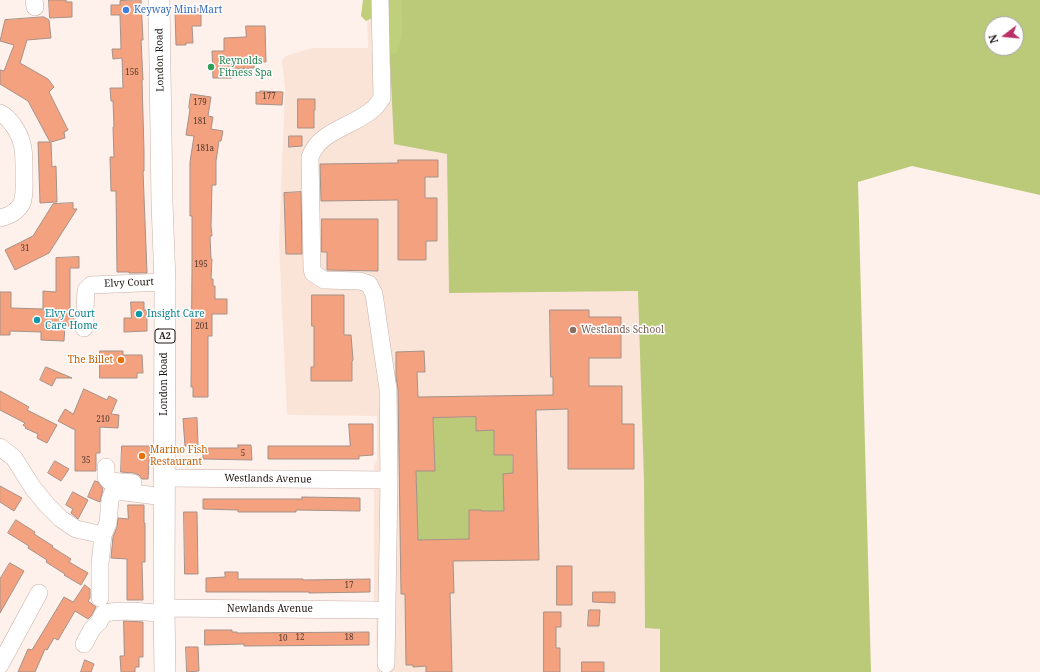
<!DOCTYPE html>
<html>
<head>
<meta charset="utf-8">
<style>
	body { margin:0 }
	#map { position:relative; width:1040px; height:672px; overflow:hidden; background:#fef0ea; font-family:"Noto Serif",serif }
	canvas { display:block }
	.north { position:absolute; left:984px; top:16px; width:40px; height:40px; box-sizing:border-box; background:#fff; border:1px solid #a5a2a1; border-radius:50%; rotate:254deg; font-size:11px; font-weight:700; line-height:16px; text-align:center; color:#1e1613 }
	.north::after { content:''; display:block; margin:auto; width:14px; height:18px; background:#ba2f65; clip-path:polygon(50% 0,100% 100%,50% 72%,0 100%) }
</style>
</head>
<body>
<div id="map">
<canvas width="1040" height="672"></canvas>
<div class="north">N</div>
</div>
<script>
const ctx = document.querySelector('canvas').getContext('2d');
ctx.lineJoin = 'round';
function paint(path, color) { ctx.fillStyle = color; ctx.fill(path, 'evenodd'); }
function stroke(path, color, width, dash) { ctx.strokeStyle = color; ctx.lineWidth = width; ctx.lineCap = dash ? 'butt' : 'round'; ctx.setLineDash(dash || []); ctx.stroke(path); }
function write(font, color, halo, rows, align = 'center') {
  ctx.font = font + ' "Noto Serif",serif'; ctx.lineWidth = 3; ctx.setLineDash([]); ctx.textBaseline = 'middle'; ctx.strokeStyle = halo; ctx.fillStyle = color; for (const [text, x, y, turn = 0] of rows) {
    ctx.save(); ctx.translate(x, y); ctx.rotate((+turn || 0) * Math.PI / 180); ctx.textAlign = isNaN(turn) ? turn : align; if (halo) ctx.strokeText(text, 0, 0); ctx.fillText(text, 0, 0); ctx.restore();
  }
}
paint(new Path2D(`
	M367 0H630L871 672H377L376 610 374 601V490L371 480 374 476V465L377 461V416L287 415 279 244 285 89 282 61 286 56 312 48H368Z`), '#fae4d7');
paint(new Path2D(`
	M387 0H1040V195L912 166 858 182 871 672H660V629L645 628 644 480 638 291 449 293 447 154 394 144ZM992 24H1016V48H992Z
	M523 416 512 443 513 473 503 474 504 503 522 539 418 540 416 471H435L433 418Z`), '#baca79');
paint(new Path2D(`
	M363 0H376L374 17 366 21 361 16Z
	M385 0H401C402 18 404 36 397 53L393 54 390 53 388 48Z`), '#bfcf7c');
const building = new Path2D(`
	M49 0H66V2H72V17L50 18Z
	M141 0 143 40H141L143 80H142L144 151V171H143L147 273H129V272H117L116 191H111L110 157H114L113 127H114L113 101H111L110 88H123L122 58 113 59 112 49H121L120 15H111V5H120V1Z
	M201 9V26H192L193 43H186V45H176L175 10Z
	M44 17 49 20 51 38 27 40 20 63 48 79 54 87 49 92 68 130 64 132 65 138 51 142 52 167 56 166 57 202 40 203 38 142H50L28 101 0 84V70L4 71 14 45 0 41 5 20Z
	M246 26H265L266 62H254V68L232 69V78H213L212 51H224V38L246 37Z
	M260 91 283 92 282 105 256 104V92L260 93Z
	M191 94 211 97 208 116 213 117 211 129 223 131 221 141H219L216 161V185H212L211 226 212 236H210L211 259H212L211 279H213V286H215V299H227V314H212V336H208V397H193V387H191L192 268V216H190V162L194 136 186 135 190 109 189 108Z
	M298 99H315V110H314V128H298Z
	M289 136H302V146L289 147Z
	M398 160H438V177H425V198H437V241H426V260H398V200L321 201 320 164 398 163Z
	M301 192 302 254H286L284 193Z
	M73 203V209H77L49 253 15 270 5 250 33 236 53 204Z
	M322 219H378V271L327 270V252H322Z
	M79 257V268H70V315H74L73 326H65L64 341 41 340V332L10 331V335H0V292H11V308L43 309V291L56 292V258Z
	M312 295H344V335H351L353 360 352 361V381H311V367H314V326H312Z
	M131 302H144V310H147V331L124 332V318H131Z
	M550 310H589V317H621V358H589V386H622V424H634V469H568V409L536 410 539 560 453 561 454 593H450L452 672H426V666L413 667V665H406L405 594H401L398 389 396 377V352L424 351 425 372H417L418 397 553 395V377H551ZM476 417V431L494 430V455H513V473L503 474 504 511H481V510H469V539L418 540 416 471H435L433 418Z
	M100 351H123V355H142L143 373H137V378H100Z
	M46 367 72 378H56L52 386 40 380Z
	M84 389 107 400 109 396 117 400 111 414 119 415 118 428 100 427V453H96V471H75V429H73L58 421 65 409 73 414Z
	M0 391 29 407 27 410 57 425 47 443 37 438 38 434 25 428 26 427 23 425 25 423 0 410Z
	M197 418 198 445 185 446 183 419Z
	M349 424H373V455L359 456V459H268V446H350Z
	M238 445H251L252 460 203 459V448H238Z
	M122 446H150L148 479H142L139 475 134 473 121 472Z
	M55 461 69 469 61 481 48 473Z
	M95 481 98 482 103 489 100 502 88 497Z
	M0 486 22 498 14 511 0 502Z
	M73 492 88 500 78 519 71 513 73 509 66 505Z
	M302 497 360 498V511L296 510V512H238V510L203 509V499H302Z
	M128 505H144V523H145V562H142L143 600H127V559L111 558 113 537 117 527 118 518 128 519Z
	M184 512H197L198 574H185Z
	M16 520 35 532 34 534 53 546 52 547 71 559 69 562 88 573 81 585 64 575 65 574 46 562 47 560 28 548 29 546 8 533Z
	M10 563 24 571 0 613V579Z
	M557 566H572V605H557Z
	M225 572H238V579H303V580L370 579V592L309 593V592H206V578L225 577Z
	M85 585 90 589V598L88 601 96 607 91 616 88 619 75 611 58 640 54 638 47 650 45 649 35 672H18L28 649 32 650 64 597 73 602Z
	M593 592H615V603L593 602Z
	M589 610H600L599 626H588Z
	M544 612H561V627H556V648H560V672H544Z
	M124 621 143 622V657H139V667H135V672H121L120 656H124Z
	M205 630H232V632H237V633L369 632V645L244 646V644L205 645Z
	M186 647H198L199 671 187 672Z
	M85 660 94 664 91 672H81Z
	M582 662H604V672H582Z`);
paint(building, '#f3a17e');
stroke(building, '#a69188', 1);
const minor = new Path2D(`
	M34 0 35 7
	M0 113C6 116 9 119 13 125 25 141 24 156 24 175 24 184 25 195 22 203 18 211 9 216 0 218
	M84 328 86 290 91 285 165 282
	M0 447 14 458 33 488 47 505 61 519 76 529 103 535
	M106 467V477L109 481 133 483
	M164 478 389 480 388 389 374 294 369 284 360 281 324 280 313 273 312 268 310 157C320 130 352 127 372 110 376 107 379 102 382 98L380 0
	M100 598V564L103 535 108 523 110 500 113 492H126L164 497
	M164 608 376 610
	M84 644 92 629 99 622 103 614C118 608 147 613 164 613
	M386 664 389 480
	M0 665 39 593`);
const major = new Path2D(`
	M159 0 162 203 165 282 164 608 165 672`);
stroke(minor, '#c7b0a7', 18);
stroke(major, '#c7b0a7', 22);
stroke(minor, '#fff', 17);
stroke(major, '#fff', 21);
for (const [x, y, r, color] of [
	[126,10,4,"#3f7fe0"],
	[211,67,4,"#2e9e5b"],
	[139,314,4,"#0f9aa8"],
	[37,320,4,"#0f9aa8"],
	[573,330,4,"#8d6e63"],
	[121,360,4,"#e8710a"],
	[142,456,4,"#e8710a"]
]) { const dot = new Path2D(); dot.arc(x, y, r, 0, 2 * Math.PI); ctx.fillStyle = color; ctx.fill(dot); stroke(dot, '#fff', 1.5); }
write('8px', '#53392e', null, [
	["156",132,73],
	["177",269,97],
	["179",200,103],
	["181",200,122],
	["181a",205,149],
	["31",25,249],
	["195",201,265],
	["201",202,327],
	["210",103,420],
	["5",243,454],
	["35",86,461],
	["17",349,586],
	["12",300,638],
	["18",349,638],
	["10",283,639]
]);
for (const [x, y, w] of [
	[165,336,20]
]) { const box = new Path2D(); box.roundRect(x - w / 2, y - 7, w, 14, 3); ctx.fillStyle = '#fff'; ctx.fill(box); stroke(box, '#1e1613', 1); }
write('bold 9px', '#1e1613', null, [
	["A2",165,336]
]);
write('10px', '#366cbe', '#fff', [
	["Keyway Mini Mart",134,10]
], 'left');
write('10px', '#1e1613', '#fff', [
	["London Road",160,60,-91],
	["Elvy Court",129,283,-2],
	["London Road",164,384,-90],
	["Westlands Avenue",268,479,1],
	["Newlands Avenue",270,609]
]);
write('10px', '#27864d', '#fff', [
	["Reynolds",219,61],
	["Fitness Spa",219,73]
], 'left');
write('10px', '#0d838f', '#fff', [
	["Elvy Court",45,314],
	["Care Home",45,326],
	["Insight Care",147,314]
], 'left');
write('10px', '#785e54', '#fff', [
	["Westlands School",581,330]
], 'left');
write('10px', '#c56008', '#fff', [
	["The Billet",113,360],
	["Marino Fish",150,450,"left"],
	["Restaurant",150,462,"left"]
], 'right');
</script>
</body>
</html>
